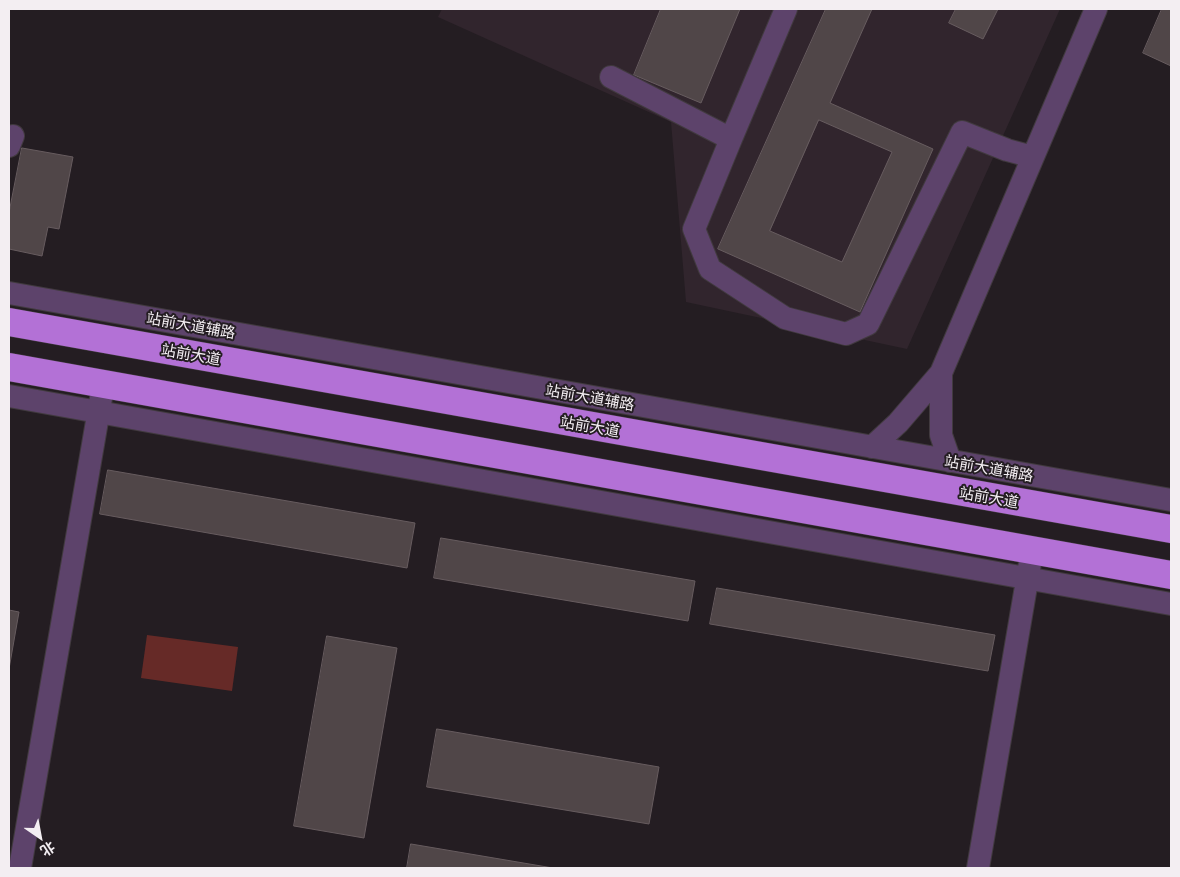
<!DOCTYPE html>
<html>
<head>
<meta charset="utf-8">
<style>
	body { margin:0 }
	#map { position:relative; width:1180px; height:877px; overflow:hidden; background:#241d22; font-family:Georgia,"Noto Sans SC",serif }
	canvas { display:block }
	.frame { position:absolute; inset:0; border:10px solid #f3eef2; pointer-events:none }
	.north { position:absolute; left:15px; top:812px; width:50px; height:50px; -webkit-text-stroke:4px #241d22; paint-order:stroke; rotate:147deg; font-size:14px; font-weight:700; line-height:20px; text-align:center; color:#f3eef2 }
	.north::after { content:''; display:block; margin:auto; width:18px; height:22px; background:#f3eef2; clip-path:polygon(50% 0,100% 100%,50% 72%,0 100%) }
</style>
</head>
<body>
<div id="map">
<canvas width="1180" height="877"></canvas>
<div class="frame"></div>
<div class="north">北</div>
</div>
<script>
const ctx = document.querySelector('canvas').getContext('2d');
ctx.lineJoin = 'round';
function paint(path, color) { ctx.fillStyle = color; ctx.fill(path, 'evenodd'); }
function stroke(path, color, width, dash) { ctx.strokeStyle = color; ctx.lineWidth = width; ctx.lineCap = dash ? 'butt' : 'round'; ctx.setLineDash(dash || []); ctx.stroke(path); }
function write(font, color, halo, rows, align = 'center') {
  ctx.font = font + ' Georgia,"Noto Sans SC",serif'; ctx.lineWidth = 4; ctx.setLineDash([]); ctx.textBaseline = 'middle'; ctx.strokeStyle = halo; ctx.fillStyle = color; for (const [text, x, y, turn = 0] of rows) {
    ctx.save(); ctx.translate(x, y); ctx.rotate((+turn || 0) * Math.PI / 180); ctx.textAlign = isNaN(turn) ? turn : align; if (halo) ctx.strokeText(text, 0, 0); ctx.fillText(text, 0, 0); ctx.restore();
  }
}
paint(new Path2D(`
	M442 9H1060L907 349 686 302 671 122 438 17Z`), '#31252d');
paint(new Path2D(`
	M147 635 238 647 232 691 141 678Z`), '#662a27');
const building = new Path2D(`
	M661 9H740L701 103 634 75Z
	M826 9H872L830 103 933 149 860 312 718 249ZM819 120 892 152 842 262 770 231Z
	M956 9H998L983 39 949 23Z
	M1162 9H1171V66L1143 53Z
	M22 148 73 157 59 229 48 227 42 256 9 249V213Z
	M108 470 415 523 407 568 100 514Z
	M441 538 695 581 688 621 434 578Z
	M717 588 995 635 988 671 710 624Z
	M9 610 19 612 9 669Z
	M327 636 397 648 364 838 294 826Z
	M437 729 659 767 649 824 427 787Z
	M411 844 553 868H407Z`);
paint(building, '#504648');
stroke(building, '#675c5f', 1);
const minor = new Path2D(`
	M611 77 731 139 694 229 710 269 785 318 846 334 868 324 962 132 1007 150 1033 157
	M731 139 786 9
	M9 146 13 136
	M9 293 1171 500
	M941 373V435L950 461
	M9 396 1171 604
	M872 447 898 423 941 373 1096 9
	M20 868 101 398
	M978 868 1030 563`);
const highway = new Path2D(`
	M9 322 1171 529
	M9 367 1171 575`);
stroke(minor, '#413a3f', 24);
stroke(highway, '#413a3f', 29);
stroke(minor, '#5d436b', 22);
stroke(highway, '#b371d6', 28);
write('15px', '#f3eef2', '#241d22', [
	["站前大道辅路",191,325,10],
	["站前大道",191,354,10],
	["站前大道辅路",590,397,10],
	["站前大道",590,426,10],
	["站前大道辅路",989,468,10],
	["站前大道",989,497,10]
]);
</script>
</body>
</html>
